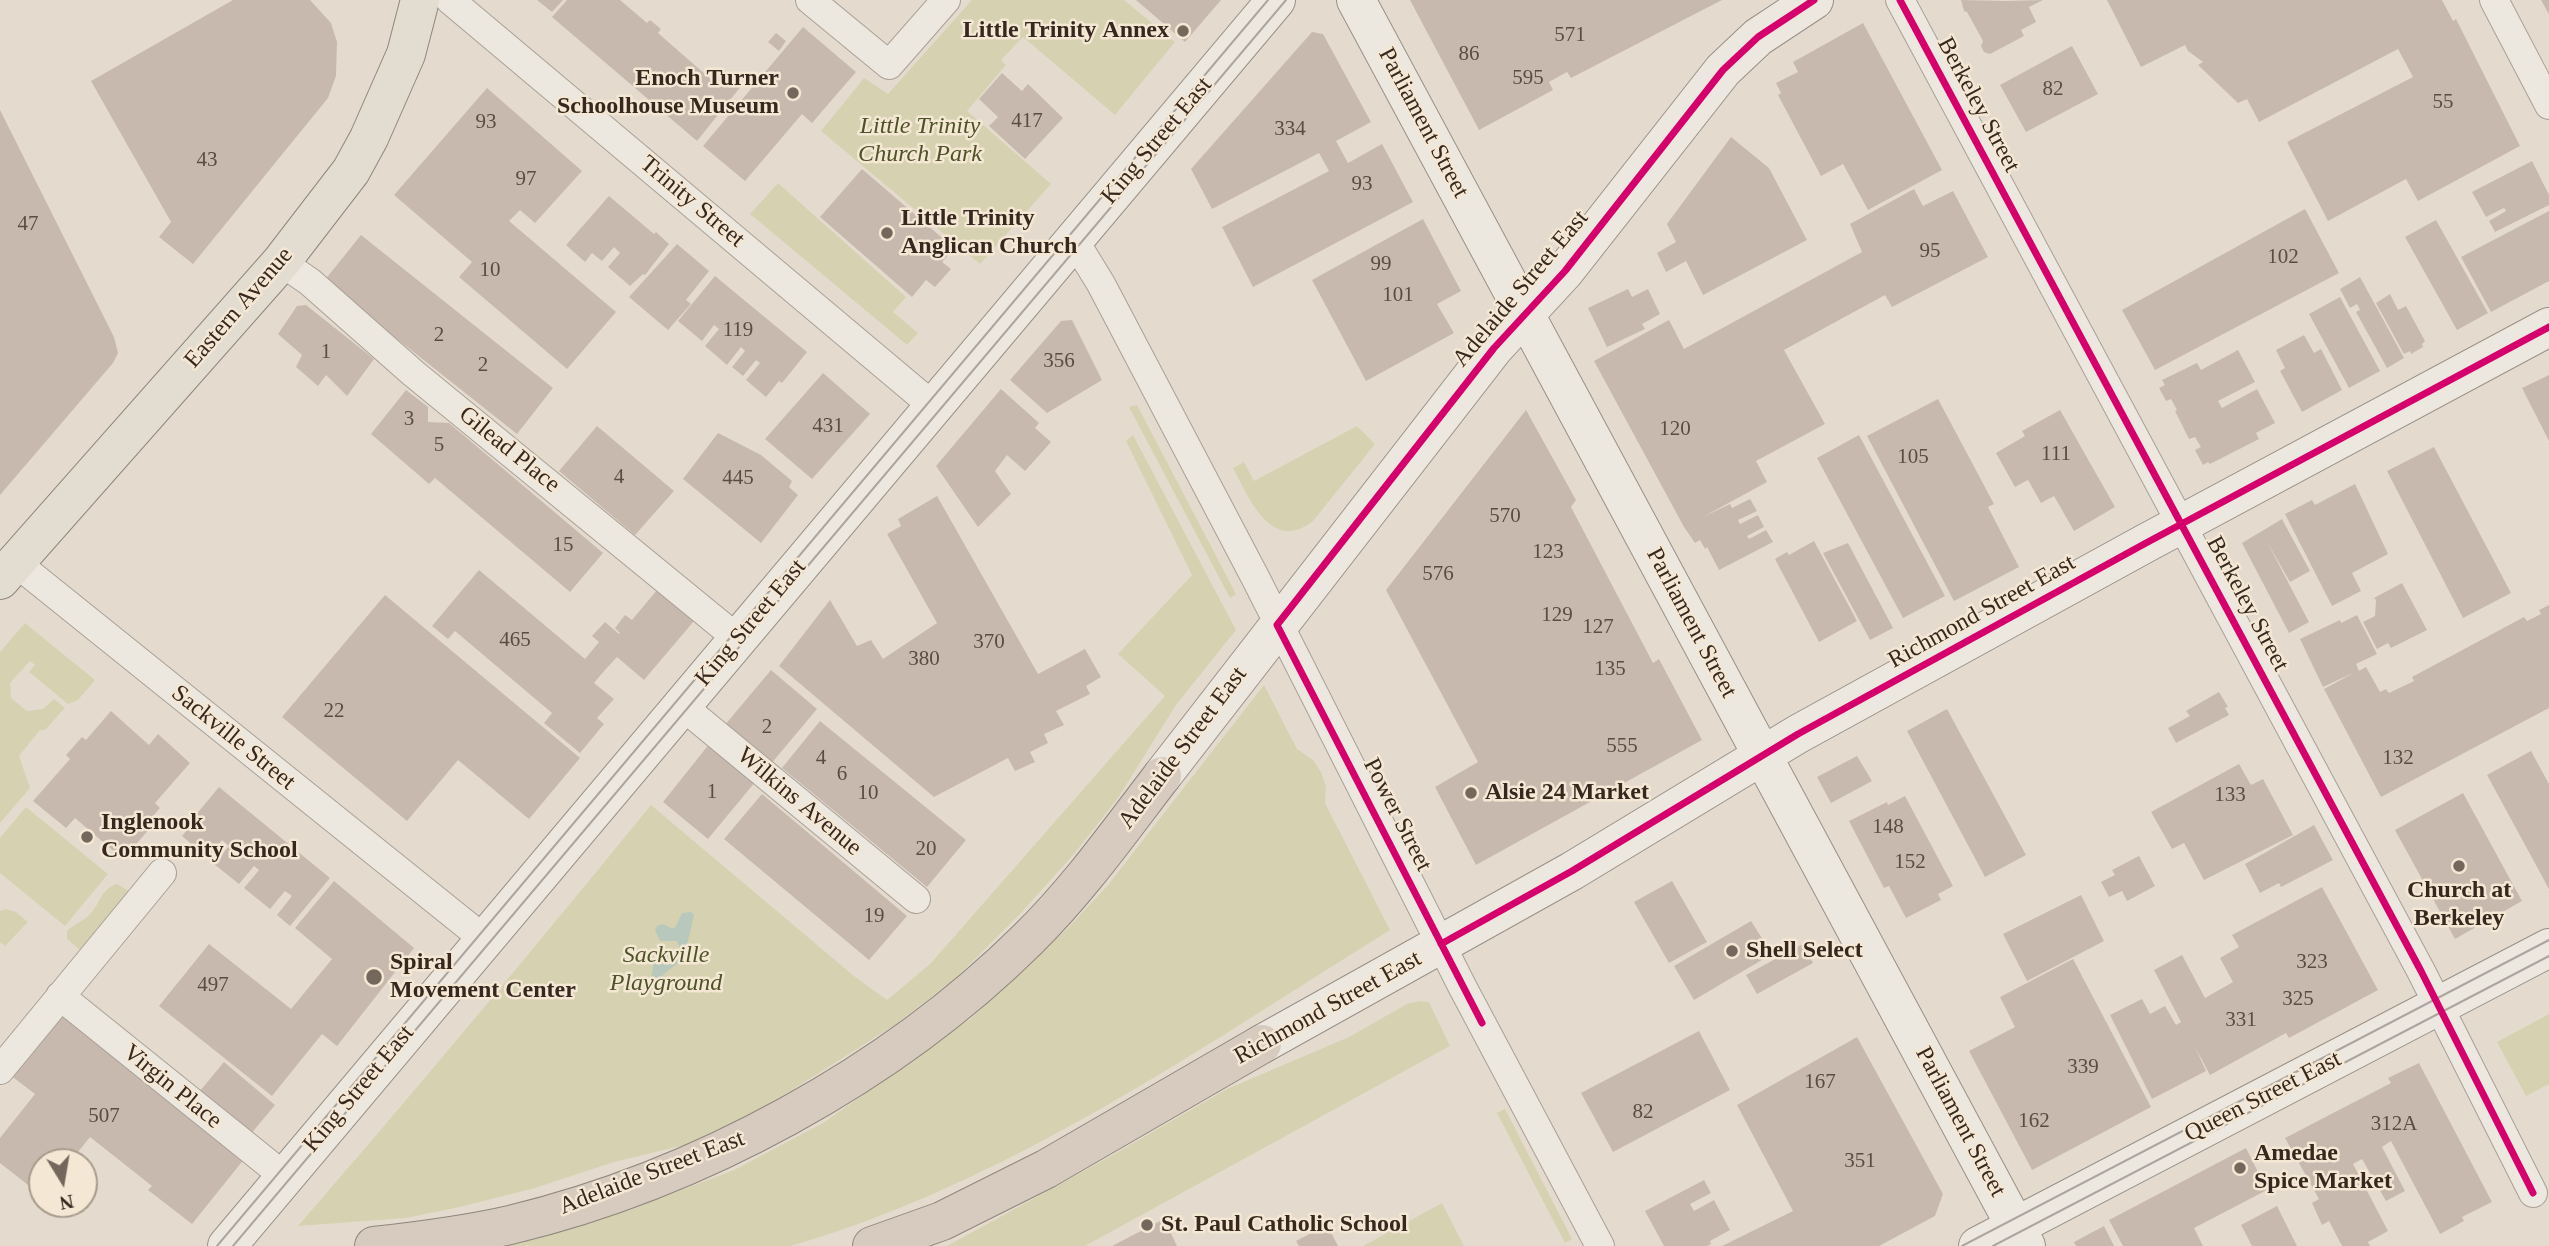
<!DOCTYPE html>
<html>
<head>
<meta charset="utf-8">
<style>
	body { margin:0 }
	#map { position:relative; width:2549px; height:1246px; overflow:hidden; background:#e4dbce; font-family:"Times New Roman",serif }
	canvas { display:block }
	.north { position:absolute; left:28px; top:1148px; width:70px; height:70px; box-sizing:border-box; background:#f4e7d4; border:2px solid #a89b8c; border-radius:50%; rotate:169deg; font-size:19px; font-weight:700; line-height:28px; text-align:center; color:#37281f }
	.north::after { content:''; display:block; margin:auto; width:24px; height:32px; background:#74675c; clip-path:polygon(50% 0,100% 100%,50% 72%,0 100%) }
</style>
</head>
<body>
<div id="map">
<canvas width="2549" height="1246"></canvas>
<div class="north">N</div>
</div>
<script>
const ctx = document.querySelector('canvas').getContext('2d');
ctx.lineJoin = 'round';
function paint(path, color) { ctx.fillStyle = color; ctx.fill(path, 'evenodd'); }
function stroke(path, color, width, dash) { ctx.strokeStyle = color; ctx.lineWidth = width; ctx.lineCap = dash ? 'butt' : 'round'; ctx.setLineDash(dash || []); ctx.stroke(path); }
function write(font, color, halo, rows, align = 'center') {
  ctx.font = font + ' "Times New Roman",serif'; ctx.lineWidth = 5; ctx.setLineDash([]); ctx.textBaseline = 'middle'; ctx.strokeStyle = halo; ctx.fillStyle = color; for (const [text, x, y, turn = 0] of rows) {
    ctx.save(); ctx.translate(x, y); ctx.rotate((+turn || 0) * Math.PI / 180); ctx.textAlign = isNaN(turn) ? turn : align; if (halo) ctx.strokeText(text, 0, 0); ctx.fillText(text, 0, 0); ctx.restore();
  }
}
paint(new Path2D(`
	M972 0H1124L1175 42 1115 115 1023 37 1001 60 1006 65 967 111 1051 184 980 264 821 131 864 78 888 94Z
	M778 183 906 297 893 312 918 333 907 345 750 214Z
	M1137 405 1236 594 1230 598 1129 407Z
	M1357 426 1375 444 1313 521C1271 554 1249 498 1233 468L1244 462 1254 481Z
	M1133 435 1236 630 1176 705 1118 798 1074 854 1020 914 957 977 896 1024 838 1061 763 1108 685 1145 614 1162 535 1188 460 1207 406 1218 298 1226C418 1088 535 947 651 805L854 976 887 1000 931 963 1165 696 1118 654 1192 575 1126 441Z
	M25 623 95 680 78 700 68 704 29 672 35 665 30 661 10 683 11 698 27 711 43 709 54 699 65 708 45 730H40L19 756 30 788 0 823V652Z
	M1264 685 1297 749 1313 760 1321 772 1326 787 1325 803 1390 930C1199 1049 1010 1182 791 1246H489L562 1231 632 1209 734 1170 823 1123 969 1020 1067 929 1108 885Z
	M26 807 108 874 65 926 0 873V838Z
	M117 884 129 891 80 950 67 939V931C74 924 84 921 90 914 101 903 100 889 117 884Z
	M6 909 16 912 28 922 5 946 0 942V911Z
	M1419 1001 1429 1002 1450 1046 1085 1246H947L1104 1160 1227 1089 1349 1037 1407 1004Z
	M2549 1014V1084L2526 1096 2497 1042Z
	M1505 1109 1572 1239 1565 1243 1497 1113Z
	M1442 1203 1464 1246H1363Z`), '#d6d2b1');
paint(new Path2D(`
	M691 912 694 915 684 958 663 975 657 988 649 990 646 984 652 974 655 951 664 948 675 956 681 951 677 941H660L655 930 657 926 663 924 671 928H675L682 913Z`), '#b9c8bc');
paint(new Path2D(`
	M233 0H310L331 23 337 42 336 76 328 98 193 264 159 237 171 222 91 81Z
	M537 0H563L552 12Z
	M567 0H620L647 23 650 20 661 29 658 33 714 82 724 70 742 85 697 141 552 17Z
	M1136 0H1221L1185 42Z
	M1410 0H1722L1571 78 1567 72 1549 82 1553 90 1479 130Z
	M1961 0 2006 1 2043 0 2029 7 2036 22 2021 30 2024 36 1990 54 1984 52 1981 46 1983 41 1967 12 1964 11Z
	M2107 0H2442L2453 21 2456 19 2520 146 2418 201 2406 179 2328 221 2287 142 2413 77 2398 49 2259 122 2247 99 2238 103 2198 65 2203 62 2188 51 2185 45 2141 67Z
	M2541 0H2549V14Z
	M1863 23 1942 170 1868 210 1843 164 1821 176 1778 95 1781 93 1776 83 1798 72 1793 62Z
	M803 27 856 72 812 123 802 114 745 181 703 146Z
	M1312 32 1323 34 1371 122 1336 141 1348 163 1382 144 1413 202 1253 287 1222 227 1329 171 1319 153 1212 209 1191 169Z
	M776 33 786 41 779 51 768 42Z
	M2072 46 2098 94 2026 132 2000 85Z
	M1002 73 1022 91 1028 84 1063 118 1025 159 989 126 998 117 979 99Z
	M487 88 582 171 535 223 520 210 509 221 616 312 567 369 459 277 472 262 394 195Z
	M0 110 114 337 118 353 113 363 0 495Z
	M1731 137 1769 168 1807 240 1703 295 1686 261 1666 272 1657 253 1676 242 1667 224Z
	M2532 161 2549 195V205L2495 232 2489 221 2506 211 2504 208 2486 217 2472 192Z
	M862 169 954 248 942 262 951 269 935 287 926 280 912 297 820 217Z
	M1914 189 1923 206 1953 191 1988 257 1892 307 1885 295 1784 350 1825 424 1756 461 1767 482 1703 517 1730 504 1732 508 1750 499 1757 511 1738 520 1740 524 1758 515 1764 527 1747 536 1749 539 1766 530 1773 542 1719 570 1707 547 1705 549 1700 540 1695 543 1684 527 1594 361 1669 320 1684 349 1862 252 1850 224Z
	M609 196 654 234 656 232 669 244 645 275 643 274 630 286 608 267 620 253 614 247 602 261 592 253 585 262 566 245Z
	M2305 209 2339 273 2155 370 2122 310Z
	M2549 211V281L2491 312 2461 257Z
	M1423 219 1461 291 1437 304 1454 333 1366 381 1312 280Z
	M2436 220 2488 313 2457 330 2405 237Z
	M361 235 553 388 517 434 324 281Z
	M677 244 709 271 686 300 691 304 668 330 629 297Z
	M715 276 807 352 782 383 779 381 766 397 746 380 760 363 756 360 743 376 732 367 745 351 741 347 727 365 705 346 719 329 714 325 702 341 678 321Z
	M2360 277 2404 358 2387 368 2356 312 2360 310 2357 304 2350 308 2340 289Z
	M1628 289 1632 297 1648 289 1660 314 1642 324 1645 329 1607 347 1588 308Z
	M2390 294 2398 310 2406 306 2425 341 2422 344 2423 347 2411 354 2410 351 2404 354 2376 303Z
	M2340 297 2380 371 2349 388 2309 314Z
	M306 305 374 359 347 396 326 375 318 386 296 367 302 355 278 334 297 306Z
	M1072 320 1102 380 1047 413 1010 380 1061 321Z
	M2304 335 2314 353 2321 349 2342 390 2302 412 2280 371 2285 368 2276 350Z
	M2238 350 2255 382 2218 401 2222 408 2257 389 2275 423 2256 433 2259 439 2210 464 2208 462 2203 465 2195 450 2201 447 2195 437 2189 439 2175 411 2177 410 2171 399 2166 401 2159 388 2165 385 2162 380 2197 363 2201 370Z
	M823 373 870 414 812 479 765 439Z
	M2549 375V441L2522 388Z
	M1001 389 1039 423 1035 428 1051 442 1025 471 1007 455 995 471 1011 494 978 527 936 466Z
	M406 390 428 407V422L449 423 603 553 570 592 435 478 429 484 371 434Z
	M1938 399 1994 504 1988 507 2019 567 1954 601 1867 436Z
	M1526 410 1576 500 1571 507 1653 663 1659 659 1702 740 1476 865 1435 787 1478 762 1386 590Z
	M2060 410 2115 507 2074 531 2054 496 2041 503 2028 480 2015 487 1996 453 2025 436 2022 431Z
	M597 426 674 491 635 535 559 471Z
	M718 433 761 455 792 481 789 487 798 495 761 543 683 479Z
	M1859 435 1945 596 1903 618 1817 458Z
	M2434 447 2511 593 2463 618 2387 471Z
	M2355 484 2388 554 2352 573 2361 591 2332 606 2285 514 2312 500 2315 505Z
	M937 496 1038 674 1085 649 1101 677 1086 686 1090 694 1056 711 1064 725 1044 734 1048 743 1030 752 1035 762 1015 771 1008 758 934 797 779 666 830 600 857 646 871 640 883 659 937 623 887 534 901 526 898 519Z
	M2282 519 2310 571 2290 582 2266 540 2309 622 2289 633 2242 543Z
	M1814 541 1857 621 1819 642 1775 559 1787 552 1789 555Z
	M1848 543 1893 628 1870 640 1823 553Z
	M479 570 585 659 599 642 592 636 605 622 619 634 620 633 615 628 625 615 632 620 657 590 694 621 644 680 617 657 605 670 594 683 614 699 597 718 604 724 580 753 544 723 552 713 455 631 448 639 432 626Z
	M2402 583 2427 630 2391 648 2388 643 2377 649 2363 622 2375 616 2376 600 2374 598Z
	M385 595 580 758 529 819 458 760 407 821 282 717Z
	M2549 605V708L2381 797 2324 689 2355 672 2323 687 2300 639 2340 620 2341 623 2357 615 2377 654 2356 664 2359 671 2366 667 2380 692 2386 689 2389 693 2414 681 2412 677 2524 617 2527 621 2541 614 2539 610Z
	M771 670 817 709 770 765 724 726Z
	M2219 692 2228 707 2225 708 2229 715 2176 743 2168 728 2190 716 2186 711Z
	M1947 709 2026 855 1985 877 1907 731Z
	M111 711 149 745 158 734 190 763 155 803 160 808 147 823 152 826 123 859 75 818 66 828 33 801 70 759 66 755 82 737 86 740Z
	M820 721 966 840 927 887 782 768Z
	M710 743 756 781 708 839 663 802Z
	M2531 751 2549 784V889L2487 775Z
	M1857 756 1872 781 1831 803 1817 777Z
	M2239 764 2251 785 2263 779 2293 835 2204 880 2184 843 2172 849 2151 812Z
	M219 787 330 878 290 926 277 915 292 896 285 891 270 909 244 888 259 870 254 866 239 884 214 864 229 846 222 840 208 858 182 836 197 818 195 816Z
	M2463 793 2522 901 2455 939 2395 830Z
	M762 794 907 916 869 960 724 839Z
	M1905 796 1953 886 1938 894 1941 900 1906 918 1889 886 1884 888 1849 821 1887 802 1888 805Z
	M2314 825 2333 860 2281 887 2279 883 2260 893 2245 864Z
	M2139 856 2155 886 2127 901 2122 891 2109 897 2101 882 2115 875 2112 870Z
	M334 881 414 948 337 1046 322 1034 272 1096 159 1006 209 944 291 1009 332 959 295 928Z
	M1672 881 1707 942 1669 963 1634 902Z
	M2322 887 2378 990 2289 1038 2286 1033 2210 1075 2195 1047 2206 1071 2152 1099 2110 1015 2142 999 2150 1014 2165 1006 2176 1025 2181 1022 2154 970 2182 955 2205 998 2233 982 2220 958 2239 947 2232 935Z
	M2081 895 2104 941 2027 981 2003 934Z
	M1751 921 1772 954 1694 1000 1674 966Z
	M1803 944 1813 963 1757 994 1746 975Z
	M2073 959 2151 1107 2032 1170 1969 1051 2015 1027 2000 997Z
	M59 1013 245 1158 192 1224 148 1190 152 1186 90 1137 70 1162H42V1196L0 1163V1138L35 1094 10 1075Z
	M1699 1031 1730 1090 1613 1152 1581 1093Z
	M1857 1037 1943 1194 1935 1216 1879 1246H1722L1793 1211 1737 1105Z
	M224 1062 275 1105 250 1135 199 1092Z
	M2419 1063 2492 1202 2462 1217 2464 1221 2440 1234 2391 1141 2382 1147 2405 1191 2386 1201 2362 1159 2353 1164 2388 1231 2368 1242 2370 1246H2342L2329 1221 2322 1225 2312 1203 2319 1199 2285 1138 2391 1083 2388 1078Z
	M2246 1148 2267 1190 2194 1228 2203 1246H2123L2109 1220Z
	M1704 1180 1711 1193 1690 1204 1694 1211 1714 1200 1730 1230 1710 1241 1711 1244 1707 1246H1664L1645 1211Z
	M2277 1206 2297 1246H2252L2241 1225Z
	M1164 1219 1177 1246H1112Z
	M1327 1225 1338 1246H1299L1296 1241Z
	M2104 1226 2114 1246H2076L2074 1242Z`), '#c8b9af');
const minor = new Path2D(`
	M450 0 933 406
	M810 0 889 65 946 0
	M1900 0 2421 971 2533 1193
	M2494 0 2549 105
	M1074 240 1101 284 1256 579 1463 988 1600 1246
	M281 262 310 282 413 373 738 639
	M15 562 484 939
	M681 705 916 899
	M60 996 285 1177
	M0 1070 162 873`);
const secondary = new Path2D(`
	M1356 0 2026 1246
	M1162 776 1494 348 1565 271 1723 70 1758 37 1814 0
	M1262 1044 1572 871 1798 734 2146 543 2549 327
	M227 1246 1276 0
	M1978 1246 2549 948`);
const primary = new Path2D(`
	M0 580 281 262 351 171 369 138 406 54 420 0`);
const motorway = new Path2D(`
	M374 1246C419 1241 466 1235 510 1225 697 1180 891 1075 1028 939 1078 890 1119 832 1162 776
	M872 1246 942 1221 1046 1169 1262 1044`);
stroke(minor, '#a9a096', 30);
stroke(secondary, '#999087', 40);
stroke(primary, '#8f867d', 40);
stroke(motorway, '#8f867d', 40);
stroke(minor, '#ece7df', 28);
stroke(secondary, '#ece7df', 38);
stroke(primary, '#e3dcd1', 38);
stroke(motorway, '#d7cbbf', 38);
stroke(new Path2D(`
	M217 1246 1268 0
	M233 1246 1286 0
	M1962 1246 2549 940
	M1993 1246 2549 956`), '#aca59f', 2);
stroke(new Path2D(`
	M1900 0 2421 971 2533 1193
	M1441 944 1572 871 1798 734 2146 543 2549 327
	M1482 1023 1277 625 1494 348 1565 271 1723 70 1758 37 1814 0`), '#d6006c', 7);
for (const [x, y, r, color] of [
	[1183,31,7,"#74675c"],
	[793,93,7,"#74675c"],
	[887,233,7,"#74675c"],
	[1471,793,7,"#74675c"],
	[87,837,7,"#74675c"],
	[2459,866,7,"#74675c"],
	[1732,951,7,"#74675c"],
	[374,977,9,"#74675c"],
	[2240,1168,7,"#74675c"],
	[1147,1225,7,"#74675c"]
]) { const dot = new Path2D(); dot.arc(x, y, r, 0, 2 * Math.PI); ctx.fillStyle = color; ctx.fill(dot); stroke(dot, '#f4e7d4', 2.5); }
write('21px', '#5b4c43', null, [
	["571",1570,35],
	["86",1469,54],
	["595",1528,78],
	["82",2053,89],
	["55",2443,102],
	["417",1027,121],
	["93",486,122],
	["334",1290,129],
	["43",207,160],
	["97",526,179],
	["93",1362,184],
	["47",28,224],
	["95",1930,251],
	["102",2283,257],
	["99",1381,264],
	["10",490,270],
	["101",1398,295],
	["119",738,330],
	["2",439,335],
	["1",326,352],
	["356",1059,361],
	["2",483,365],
	["3",409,419],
	["431",828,426],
	["120",1675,429],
	["5",439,445],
	["111",2056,454],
	["105",1913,457],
	["4",619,477],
	["445",738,478],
	["570",1505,516],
	["15",563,545],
	["123",1548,552],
	["576",1438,574],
	["129",1557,615],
	["127",1598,627],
	["465",515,640],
	["370",989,642],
	["380",924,659],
	["135",1610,669],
	["22",334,711],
	["2",767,727],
	["555",1622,746],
	["4",821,758],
	["132",2398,758],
	["6",842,774],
	["1",712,792],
	["10",868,793],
	["133",2230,795],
	["148",1888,827],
	["20",926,849],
	["152",1910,862],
	["19",874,916],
	["323",2312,962],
	["497",213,985],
	["325",2298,999],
	["331",2241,1020],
	["339",2083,1067],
	["167",1820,1082],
	["82",1643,1112],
	["507",104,1116],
	["162",2034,1121],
	["312A",2394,1124],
	["351",1860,1161]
]);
write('bold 24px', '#37281f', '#f4e7d4', [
	["Little Trinity Annex",1169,31,"right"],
	["Enoch Turner",779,79,"right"],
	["Schoolhouse Museum",779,107,"right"],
	["Little Trinity",901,219],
	["Anglican Church",901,247],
	["Alsie 24 Market",1485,793],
	["Inglenook",101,823],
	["Community School",101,851],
	["Church at",2459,891,"center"],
	["Berkeley",2459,919,"center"],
	["Shell Select",1746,951],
	["Spiral",390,963],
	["Movement Center",390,991],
	["Amedae",2254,1154],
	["Spice Market",2254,1182],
	["St. Paul Catholic School",1161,1225]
], 'left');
write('24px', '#37281f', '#f4e7d4', [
	["Berkeley Street",1978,105,62],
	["Parliament Street",1423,123,62],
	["King Street East",1157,141,-50],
	["Trinity Street",692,202,40],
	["Adelaide Street East",1521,289,-50],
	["Eastern Avenue",239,308,-49],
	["Gilead Place",509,450,39],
	["Berkeley Street",2247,604,62],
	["Richmond Street East",1982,612,-29],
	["King Street East",751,623,-50],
	["Parliament Street",1691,623,62],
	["Sackville Street",233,738,39],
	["Adelaide Street East",1183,748,-53],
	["Wilkins Avenue",799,802,40],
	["Power Street",1397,815,63],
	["Richmond Street East",1328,1008,-29],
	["Virgin Place",172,1087,39],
	["King Street East",359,1089,-50],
	["Queen Street East",2263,1097,-27],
	["Parliament Street",1960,1122,62],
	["Adelaide Street East",652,1173,-21]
]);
write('italic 24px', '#4d5326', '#f4e7d4', [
	["Little Trinity",920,127],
	["Church Park",920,155],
	["Sackville",666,956],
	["Playground",666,984]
]);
</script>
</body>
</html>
